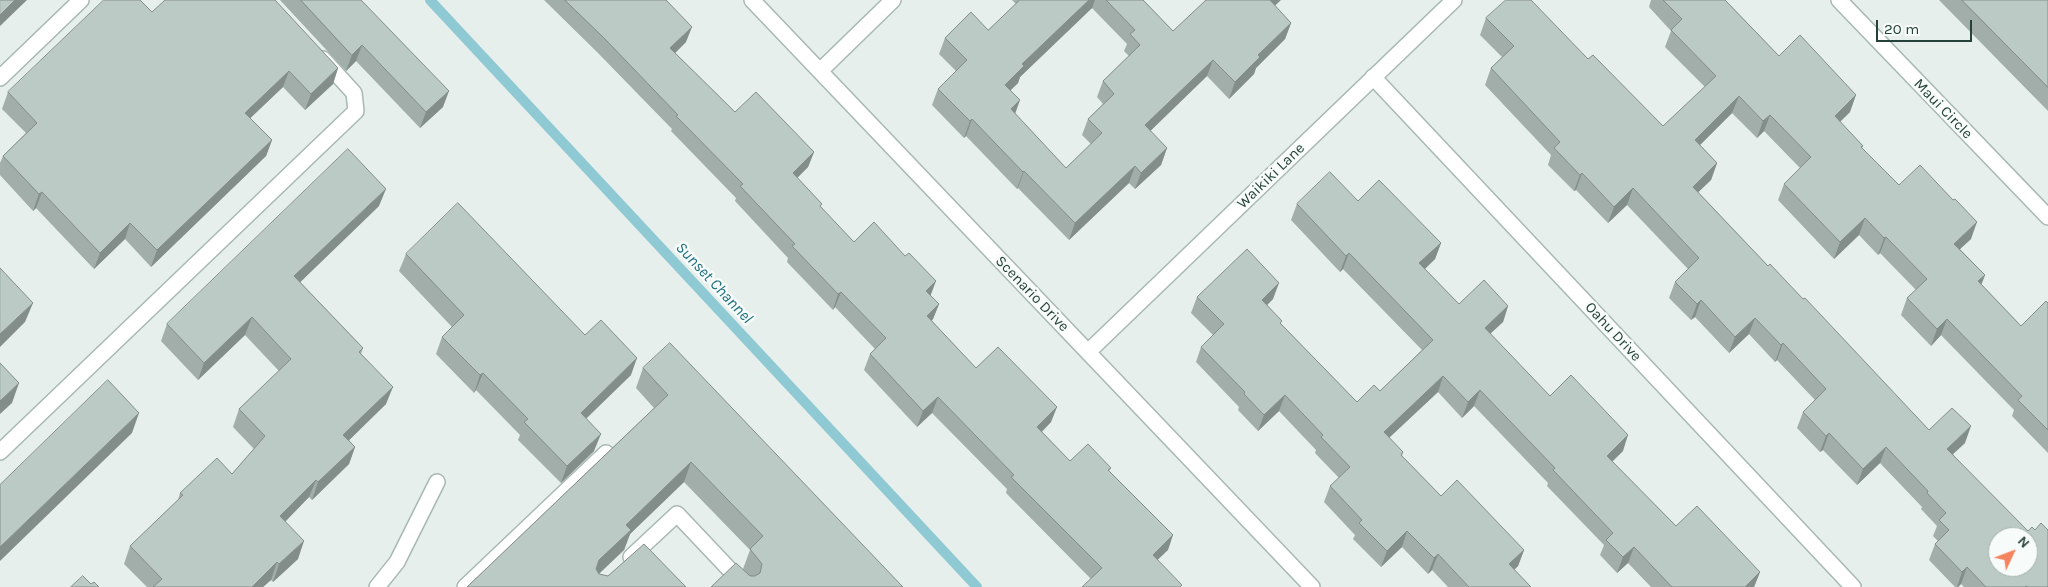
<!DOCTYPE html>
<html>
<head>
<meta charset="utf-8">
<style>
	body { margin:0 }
	#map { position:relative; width:2048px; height:587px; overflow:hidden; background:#e6efeb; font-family:Karla,sans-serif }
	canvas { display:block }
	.north { position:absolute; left:1988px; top:527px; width:50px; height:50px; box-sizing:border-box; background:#f7fbf9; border:1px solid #a3b1ad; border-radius:50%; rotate:47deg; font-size:14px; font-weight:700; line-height:20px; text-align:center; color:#24423a }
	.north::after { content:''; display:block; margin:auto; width:18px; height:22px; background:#f4845f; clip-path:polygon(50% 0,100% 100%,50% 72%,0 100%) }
	.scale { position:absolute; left:1876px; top:20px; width:96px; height:22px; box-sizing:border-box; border:2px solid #24423a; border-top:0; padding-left:6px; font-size:15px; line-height:18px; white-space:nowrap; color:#24423a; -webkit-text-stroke:4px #f7fbf9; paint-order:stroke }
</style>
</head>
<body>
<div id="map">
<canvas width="2048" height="587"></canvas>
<div class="north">N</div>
<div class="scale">20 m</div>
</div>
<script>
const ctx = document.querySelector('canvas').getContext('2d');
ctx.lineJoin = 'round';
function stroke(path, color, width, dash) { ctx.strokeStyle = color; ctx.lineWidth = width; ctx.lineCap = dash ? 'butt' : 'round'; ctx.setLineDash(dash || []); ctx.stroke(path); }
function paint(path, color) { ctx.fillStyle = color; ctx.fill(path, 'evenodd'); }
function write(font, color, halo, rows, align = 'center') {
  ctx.font = font + ' Karla,sans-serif'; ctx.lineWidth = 5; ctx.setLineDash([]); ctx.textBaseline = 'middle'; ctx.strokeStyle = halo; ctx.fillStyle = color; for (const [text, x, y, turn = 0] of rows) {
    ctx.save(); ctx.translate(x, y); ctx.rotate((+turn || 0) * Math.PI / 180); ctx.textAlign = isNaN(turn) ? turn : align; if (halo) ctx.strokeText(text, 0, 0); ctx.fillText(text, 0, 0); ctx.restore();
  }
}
stroke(new Path2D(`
	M430 0 977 587`), '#8ec9d4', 10);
const minor = new Path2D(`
	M752 0 1312 587
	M1839 0 2048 217
	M820 71 893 0
	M1373 77 1853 587
	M0 78 81 0
	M1088 352 1454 0
	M0 452 356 111 354 93 323 59
	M631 557 677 514 746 587
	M377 587 397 562 437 482
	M465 587 606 453`);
stroke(minor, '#a8b8b2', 18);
stroke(minor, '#fff', 15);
paint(new Path2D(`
	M280 0H361L443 107 420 128 356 61 346 71Z
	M544 0H666L686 42 675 53 735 112 814 152 808 167 797 178 822 204 820 207 854 242 931 296 939 304 933 319 932 321 976 368 1051 422 1042 432 1070 461 1111 468 1109 471 1168 550 1091 579 1006 493 1007 489 932 413 917 427 864 370 870 354 875 349 835 307 833 310 787 262 788 258 735 201 736 198 671 131 672 129 598 53Z
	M1012 0H1143L1173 31 1275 6 1291 23 1285 39 1256 68 1254 74 1229 99 1207 76 1150 131 1167 148 1161 165 1135 189 1129 183 1069 240 1018 188 1017 189 966 136 964 138 932 105 938 89 956 71 939 54 945 38 988 30 1016 4ZM1092 8 1127 44 1124 51 1129 56 1103 81 1097 97 1103 104 1088 119 1082 135 1091 144 1066 168 1015 114 1011 90 1018 83 1020 77Z
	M1651 0H1725L1779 56 1850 112 1840 122 1863 146 1862 148 1899 185 1971 239 1960 249 1985 275 1981 284 2021 326 2048 303V453L2012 416 2014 410 1941 335 1931 346 1901 315 1907 298 1916 290 1880 253 1878 255 1859 235 1834 259 1778 200 1784 184 1800 168 1764 131 1757 138 1732 113 1700 145 1717 163 1711 180 1698 192 1768 266 1929 430 1965 443 1953 454 2048 587H1964L1961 584 1958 587H1955L1929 560 1935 544 1938 541 1933 536 1937 526 1921 509 1922 507 1880 463 1857 485 1823 450 1820 452 1797 428 1803 412 1815 400 1777 360 1775 362 1749 334 1729 353 1695 317 1691 320 1669 298 1675 282 1688 269 1627 205 1608 223 1576 190 1574 191 1548 165 1551 155 1485 85 1491 68 1502 57 1480 35 1486 18 1588 59 1663 126 1705 87 1665 47 1671 31 1649 7Z
	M1939 0H2048V111Z
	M338 68 333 84 305 110 283 87 250 118 272 140 266 156 151 267 125 239 94 269 36 208 33 211 0 175V163L3 156 26 133 2 109 8 92Z
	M1358 201 1441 243 1435 259 1425 269 1459 304 1508 306 1503 322 1490 334 1550 396 1623 451 1612 462 1676 526 1760 572 1754 587H1651L1628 563 1617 573 1600 555 1604 545 1547 486 1548 483 1474 406 1462 418 1438 392 1389 438 1403 452 1402 456 1441 496 1524 550 1518 566 1514 570 1531 587H1448L1432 570 1428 574 1402 547 1381 567 1353 539 1355 535 1324 502 1330 486 1339 478 1315 453 1316 450 1279 411 1258 431 1238 410 1239 407 1196 362 1201 347 1213 335 1191 313 1197 297 1273 299 1267 305 1281 324 1357 402 1380 391 1422 350 1343 269 1340 272 1291 220 1297 204Z
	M379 206 300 282 363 348 361 354 386 404 349 440 355 447 349 464 312 500 309 497 285 522 298 559 273 582 271 580 263 587H147L124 564 130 546 178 500 180 493 232 474 254 449 233 427 239 409 279 371 245 335 198 380 161 341 167 324Z
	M406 254 585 335 631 375 586 419 594 451 561 483 518 440 520 435 476 390 474 393 436 354 442 337 452 327 399 271Z
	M643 368 903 587H711L743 569 750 550 684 482 630 534 624 550 599 574 608 576 686 587H467L654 408 636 388Z`), '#a1aea9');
paint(new Path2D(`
	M15 0H27L0 26V15Z
	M1089 0H1095L1092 8 1020 77 1018 83 999 101 1005 85 1022 64Z
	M1270 0H1281L1264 16Z
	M1291 23 1285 39 1256 68 1254 74 1229 99 1235 82 1258 55Z
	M692 27 686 42 665 63 670 48Z
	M362 45 356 61 346 71 352 55Z
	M1213 60 1207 76 1139 142 1145 125Z
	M338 68 333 84 305 110 311 94Z
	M289 71 283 87 239 129 245 113Z
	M449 91 443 107 420 128 426 112Z
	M1856 95 1850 112 1828 133 1835 116Z
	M1739 96 1732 113 1689 156 1695 140Z
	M1020 100 1014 117 1011 109Z
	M1770 115 1764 131 1757 138 1763 121Z
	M972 119 966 136 964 138 970 121Z
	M272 140 266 156 151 267 157 250Z
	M1167 148 1161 165 1135 189 1141 173Z
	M814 152 808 167 787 188 793 173Z
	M1717 163 1711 180 1687 203 1693 187Z
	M1135 166 1129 183 1069 240 1075 223Z
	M1024 171 1018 188 1017 189 1023 172Z
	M1582 173 1576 190 1574 191 1580 175Z
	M1633 188 1627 205 1608 223 1614 207Z
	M386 189 379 206 288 294 294 276Z
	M42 192 36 208 33 211 39 194Z
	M1865 218 1859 235 1834 259 1840 242Z
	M1977 222 1971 239 1948 260 1954 244Z
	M130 223 125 239 94 269 100 253Z
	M1886 237 1880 253 1878 255 1884 238Z
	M1441 243 1435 259 1414 279 1419 263Z
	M1349 253 1343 269 1340 272 1346 256Z
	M1985 275 1979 291 1978 281Z
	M936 281 930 297 926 291Z
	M1279 283 1273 299 1256 316 1262 300Z
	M841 292 835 307 833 310 838 294Z
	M1701 300 1695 317 1691 320 1697 304Z
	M33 303 25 322 0 347V334Z
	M939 304 933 319 922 331 927 316Z
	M1508 306 1503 322 1479 344 1485 328Z
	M252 317 245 335 198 380 204 363Z
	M1755 318 1749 334 1729 353 1735 337Z
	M1947 319 1941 335 1931 346 1937 329Z
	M1783 343 1777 360 1775 362 1781 345Z
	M637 358 631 375 574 430 581 413Z
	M483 373 476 390 474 393 480 375Z
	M1443 376 1438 392 1378 448 1384 432Z
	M19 383 12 403 0 414V401Z
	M393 387 386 404 337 452 343 435Z
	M1480 390 1474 406 1462 418 1468 402Z
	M1285 395 1279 411 1258 431 1264 415Z
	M938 397 932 413 917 427 923 411Z
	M1057 407 1051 422 1031 442 1037 427Z
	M139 413 132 433 0 561V547Z
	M1971 426 1965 443 1941 465 1947 449Z
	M1829 433 1823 450 1820 452 1826 436Z
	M601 434 594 451 561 483 567 466Z
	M1628 435 1623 451 1601 472 1607 456Z
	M355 447 349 464 312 500 318 482Z
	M1886 447 1880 463 1857 485 1863 469Z
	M691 462 684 482 630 534 624 550 592 580 599 560 626 525Z
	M316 480 309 497 274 533 280 516Z
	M1407 531 1402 547 1381 567 1387 551Z
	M1173 535 1168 550 1147 570 1153 555Z
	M304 541 298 559 273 582 279 564Z
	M1634 547 1628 563 1617 573 1623 557Z
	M1524 550 1518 566 1503 580 1509 564Z
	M1438 554 1432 570 1428 574 1434 558Z
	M277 562 271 580 263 587H252Z
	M1967 567 1961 584 1958 587H1957L1962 572Z
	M1760 572 1754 587H1745Z`), '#838d89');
const building = new Path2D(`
	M0 0H15L0 15Z
	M104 0H140L152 12 165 0H275L338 68 311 94 289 71 245 113 272 140 157 250 130 223 100 253 42 192 39 194 3 156 37 123 8 92Z
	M301 0H361L449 91 426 112 362 45 352 55Z
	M565 0H666L692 27 670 48 735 112 756 92 814 152 793 173 822 204 820 206 854 242 874 222 905 256 909 253 936 281 926 291 939 304 927 316 976 368 998 347 1057 407 1037 427 1070 461 1088 444 1111 468 1108 470 1173 535 1153 555 1182 585 1180 587H1082L1102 568 1011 477 1014 475 938 397 923 411 870 354 886 338 841 292 838 294 792 246 795 244 740 186 743 184 676 116 678 115 604 38Z
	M1020 0H1089L1022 64 1024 66 1005 85 1020 100 1011 109 1066 168 1102 133 1088 119 1114 94 1103 81 1140 45 1130 34 1135 30 1106 0H1143L1173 31 1206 0H1270L1291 23 1258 55 1260 57 1235 82 1213 60 1145 125 1167 148 1141 173 1135 166 1075 223 1024 171 1023 172 972 119 970 121 938 89 967 60 945 38 971 12 988 30Z
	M1506 0H1531L1588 59 1593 55 1663 126 1716 76 1671 30 1682 19 1663 0H1725L1779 56 1800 35 1856 95 1835 116 1863 146 1861 147 1899 185 1920 165 1953 200 1955 199 1977 222 1954 244 1985 275 1978 281 2021 326 2046 301 2048 303V430L2018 400 2022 396 1947 319 1937 329 1907 298 1927 279 1886 237 1884 238 1865 218 1840 242 1784 184 1811 157 1770 115 1763 121 1739 96 1695 140 1717 163 1693 187 1768 266 1770 264 1803 299 1805 298 1929 430 1952 408 1971 426 1947 449 2028 531 2032 527 2035 530 2041 523 2048 530V587H2028L2026 586 2025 587H1986L1967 567 1962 572 1935 544 1949 530 1939 520 1946 513 1927 493 1928 491 1886 447 1863 469 1829 433 1826 436 1803 412 1826 389 1783 343 1781 345 1755 318 1735 337 1701 300 1697 304 1675 282 1699 258 1633 188 1614 207 1582 173 1580 175 1554 148 1560 142 1491 68 1514 46 1486 18ZM1998 537H2028V567H1998Z
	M1962 0H2048V87Z
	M348 149 386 189 294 276 363 348 359 352 393 387 343 435 355 447 318 482 316 480 280 516 304 541 279 564 277 562 252 587H153L162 579 130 546 183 495 180 493 217 458 232 474 265 436 239 409 291 359 252 317 204 363 167 324Z
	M1330 172 1358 201 1379 180 1441 243 1419 263 1459 304 1484 280 1508 306 1485 328 1550 396 1571 375 1628 435 1607 456 1676 526 1697 506 1760 572 1745 587H1672L1634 547 1623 557 1606 540 1613 533 1553 470 1555 468 1480 390 1468 402 1443 376 1384 432 1403 452 1401 455 1441 496 1457 480 1524 550 1509 564 1531 587H1469L1438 554 1434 558 1407 531 1387 551 1359 523 1362 520 1330 486 1350 467 1321 437 1323 435 1285 395 1264 415 1244 394 1245 392 1201 347 1224 324 1197 297 1247 249 1279 283 1262 300 1282 321 1280 323 1357 402 1374 385 1380 391 1433 340 1349 253 1346 256 1297 204Z
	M458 203 585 335 601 320 637 358 581 413 601 434 567 466 524 422 528 419 483 373 480 375 442 337 464 315 406 254Z
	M0 268 33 303 0 334Z
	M670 343 903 587H711L736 563 750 576H755L760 573 762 564 750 549 763 536 691 462 626 525 631 530 599 560 596 569 599 574 608 576 644 544 686 587H467L668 395 643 368Z
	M0 363 19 383 0 401Z
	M108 380 139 413 0 547V485Z
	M83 576 91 584 94 582 99 587H71Z`);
paint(building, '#bbcac4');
stroke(building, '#838d89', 1);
write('15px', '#24423a', '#f7fbf9', [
	["Maui Circle",1943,109,46],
	["Waikiki Lane",1271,176,-44],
	["Scenario Drive",1032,294,46],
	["Oahu Drive",1613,332,47]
]);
write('italic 16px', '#1c6f80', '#f7fbf9', [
	["Sunset Channel",714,283,47]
]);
</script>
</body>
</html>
